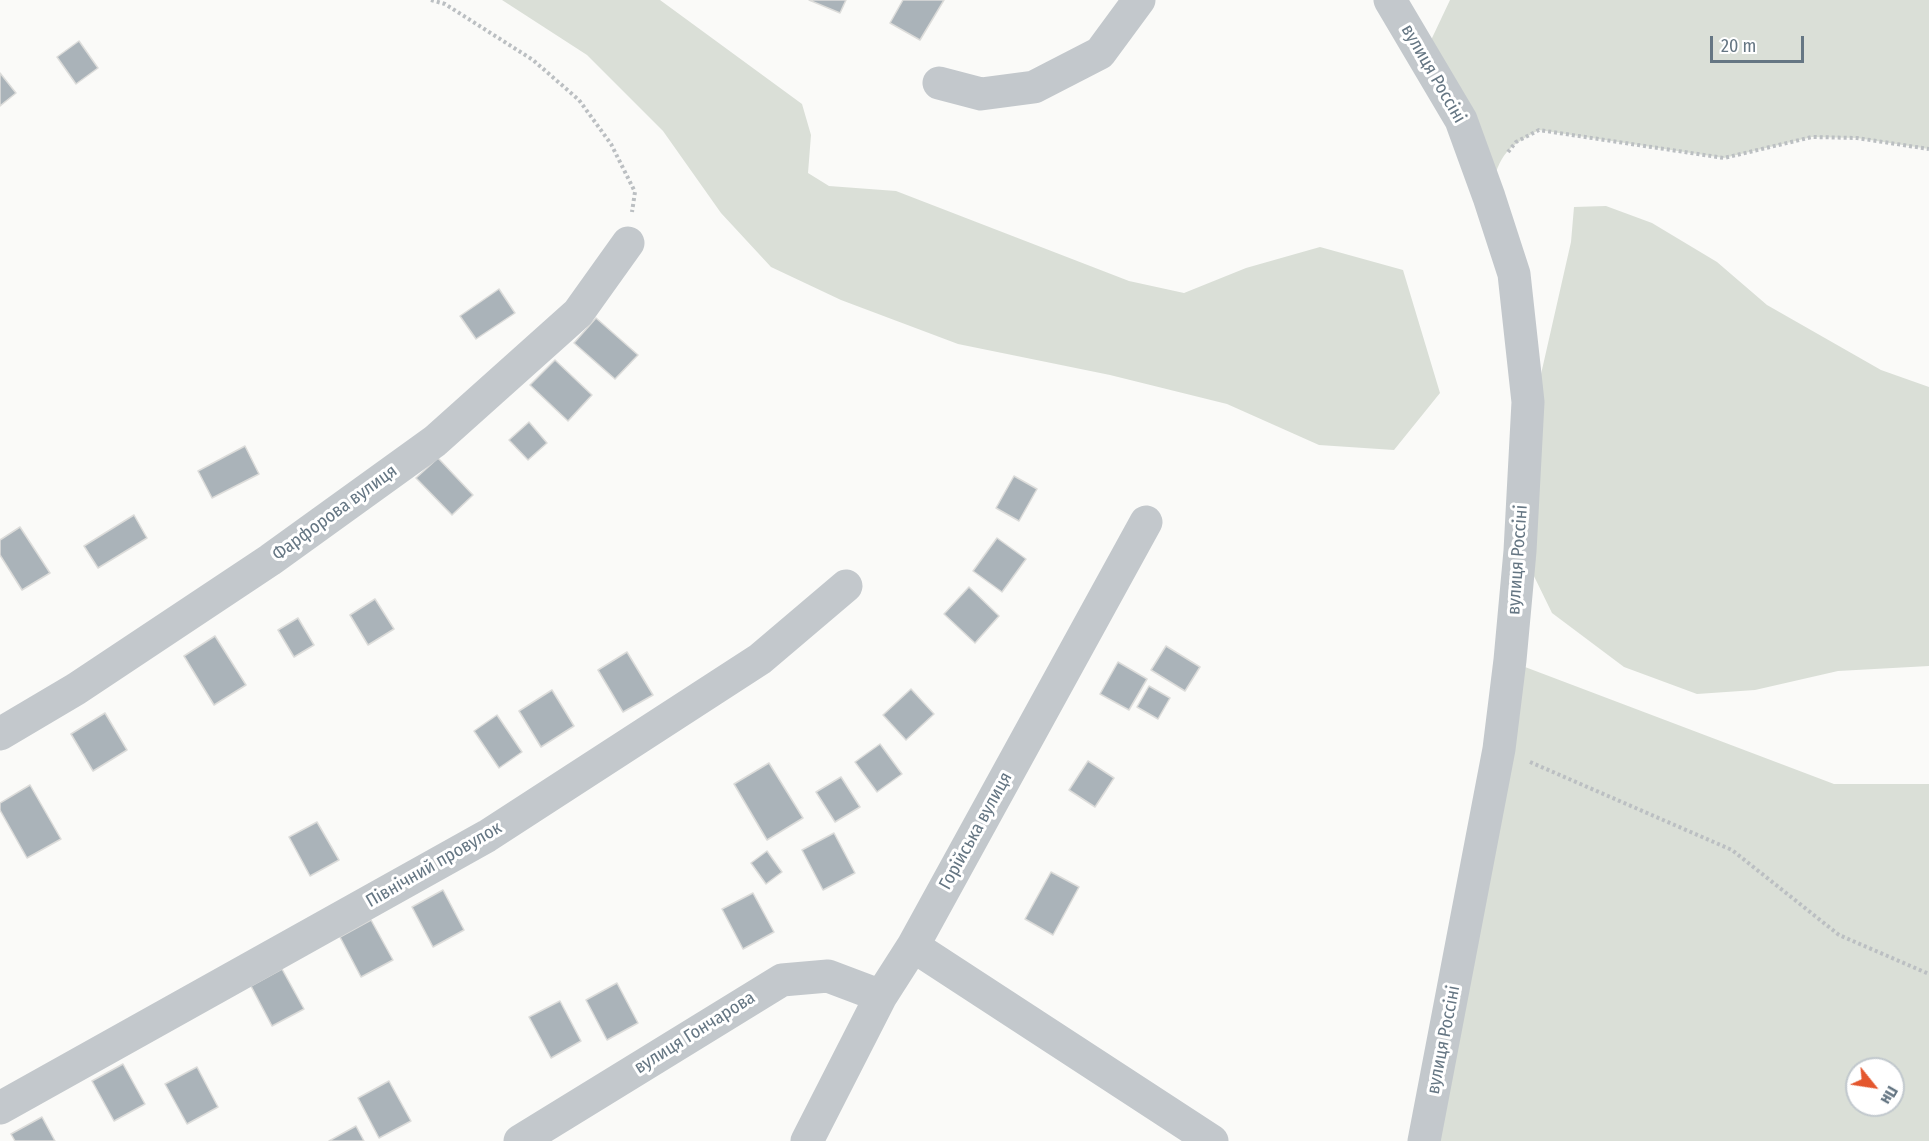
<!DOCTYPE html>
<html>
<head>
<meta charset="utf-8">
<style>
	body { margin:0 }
	#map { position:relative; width:1929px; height:1141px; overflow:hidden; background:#fafaf8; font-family:"Fira Sans Condensed",sans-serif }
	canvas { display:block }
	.north { position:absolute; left:1845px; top:1057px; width:60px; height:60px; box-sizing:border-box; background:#fff; border:2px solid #c1c8cd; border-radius:50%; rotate:120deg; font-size:16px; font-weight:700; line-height:24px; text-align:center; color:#657683 }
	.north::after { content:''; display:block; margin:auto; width:21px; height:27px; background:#e4572e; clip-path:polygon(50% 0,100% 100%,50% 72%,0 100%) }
	.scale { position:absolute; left:1710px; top:36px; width:94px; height:27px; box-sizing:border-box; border:3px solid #657683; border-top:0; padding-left:8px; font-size:18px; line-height:21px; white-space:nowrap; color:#657683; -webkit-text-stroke:4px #fff; paint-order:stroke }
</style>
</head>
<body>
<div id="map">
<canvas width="1929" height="1141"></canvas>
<div class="north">Пн</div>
<div class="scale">20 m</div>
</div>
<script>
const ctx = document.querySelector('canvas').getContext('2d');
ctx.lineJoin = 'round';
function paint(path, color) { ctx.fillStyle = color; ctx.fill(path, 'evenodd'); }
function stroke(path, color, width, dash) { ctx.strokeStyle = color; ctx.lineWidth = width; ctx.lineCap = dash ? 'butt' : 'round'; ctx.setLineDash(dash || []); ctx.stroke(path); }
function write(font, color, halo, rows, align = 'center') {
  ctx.font = font + ' "Fira Sans Condensed",sans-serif'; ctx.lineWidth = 6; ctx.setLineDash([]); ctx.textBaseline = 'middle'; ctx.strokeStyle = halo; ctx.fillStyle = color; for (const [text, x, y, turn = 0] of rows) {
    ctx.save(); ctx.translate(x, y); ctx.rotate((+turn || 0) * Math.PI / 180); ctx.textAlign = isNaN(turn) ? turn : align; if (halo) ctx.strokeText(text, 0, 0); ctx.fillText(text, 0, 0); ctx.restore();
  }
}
paint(new Path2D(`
	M502 0H660L802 104 811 135 808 173 829 186 896 191 1129 281 1184 293 1246 268 1320 247 1403 270 1440 393 1394 450 1319 445 1227 404 1110 375 958 344 841 300 771 267 721 213 663 131 587 55Z
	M1450 0H1929V149L1857 138 1812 137 1724 158 1539 130C1502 149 1499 158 1489 197L1424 55Z
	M1606 206 1652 223 1717 262 1767 305 1881 370 1929 387V666L1838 671 1755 690 1697 694 1624 667 1552 613 1530 568 1534 405 1571 242 1574 207Z
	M1525 667 1834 784H1929V1141H1424ZM1857 1069H1893V1105H1857Z`), '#dadfd7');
const building = new Path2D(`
	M809 0H846L840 13Z
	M903 0H944L920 40 890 23Z
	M79 41 98 68 76 84 57 57Z
	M0 73 16 93 0 106Z
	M499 289 515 313 476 339 460 316Z
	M596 318 638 355 615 379 574 343Z
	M555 360 592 395 568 421 530 385Z
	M529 422 547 443 528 460 509 440Z
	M245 446 259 474 212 498 198 471Z
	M438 458 473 495 452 515 416 478Z
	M1014 476 1037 489 1019 521 996 508Z
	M134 515 147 538 98 568 84 546Z
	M20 527 50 573 22 590 0 555V540Z
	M997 538 1026 559 1002 592 973 571Z
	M969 587 999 616 975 643 944 614Z
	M375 599 394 629 368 645 350 615Z
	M298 618 314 645 294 657 278 630Z
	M215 636 246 685 214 705 184 656Z
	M1166 646 1200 667 1185 691 1151 670Z
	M627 652 653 695 623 712 598 670Z
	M1118 662 1147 679 1129 710 1100 694Z
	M1149 686 1170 698 1158 719 1137 707Z
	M911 689 934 714 906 740 883 715Z
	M552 690 574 726 541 747 519 711Z
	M105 713 127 750 93 771 71 734Z
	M497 715 522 752 499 768 474 731Z
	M880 744 902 774 877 792 855 762Z
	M1088 761 1114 778 1095 807 1069 790Z
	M769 763 803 818 767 840 734 784Z
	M841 777 860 807 835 822 816 792Z
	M30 785 61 839 27 858 0 810V803Z
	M317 822 339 860 310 876 289 837Z
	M834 833 855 873 823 890 802 850Z
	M767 851 782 872 766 884 751 863Z
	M1051 872 1079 887 1053 935 1025 919Z
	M443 890 464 930 433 947 412 907Z
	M753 893 774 932 743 949 722 909Z
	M371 920 393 960 361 977 340 937Z
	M282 969 304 1009 272 1026 251 986Z
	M617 983 638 1023 607 1040 586 1000Z
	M560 1001 581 1041 551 1058 529 1017Z
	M123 1064 145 1104 114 1121 92 1081Z
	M197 1067 218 1107 187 1124 165 1084Z
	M389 1081 411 1121 379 1138 358 1098Z
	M42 1117 55 1141H15L11 1134Z
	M356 1126 364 1141H329Z`);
paint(building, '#aab3b9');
stroke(building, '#dcdcda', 1.5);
stroke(new Path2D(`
	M431 0 445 4 533 60 579 100 611 144 635 192 632 212
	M1508 152 1516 142 1539 130 1724 158 1812 137 1857 138 1929 149
	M1530 762 1732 850 1839 935 1929 974`), '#bbbfc2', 4, [3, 3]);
stroke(new Path2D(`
	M1390 0 1461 120 1489 197 1514 274 1528 402 1520 551 1510 660 1499 749 1424 1141
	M939 83 981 94 1034 87 1100 53 1139 0
	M0 734 76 689 270 560 435 441 578 313 628 243
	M913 946 1212 1141
	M0 1108 487 836 760 659 846 586
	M520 1141 782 980 828 976 881 996
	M807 1141 881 996 913 946 1146 522`), '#c3c8cc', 33);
write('18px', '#657683', '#fff', [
	["вулиця Россіні",1433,74,60],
	["Фарфорова вулиця",335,513,-36],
	["вулиця Россіні",1518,560,-86],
	["Горійська вулиця",976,831,-61],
	["Північний провулок",434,865,-30],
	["вулиця Гончарова",695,1033,-32],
	["вулиця Россіні",1444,1040,-79]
]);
</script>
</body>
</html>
